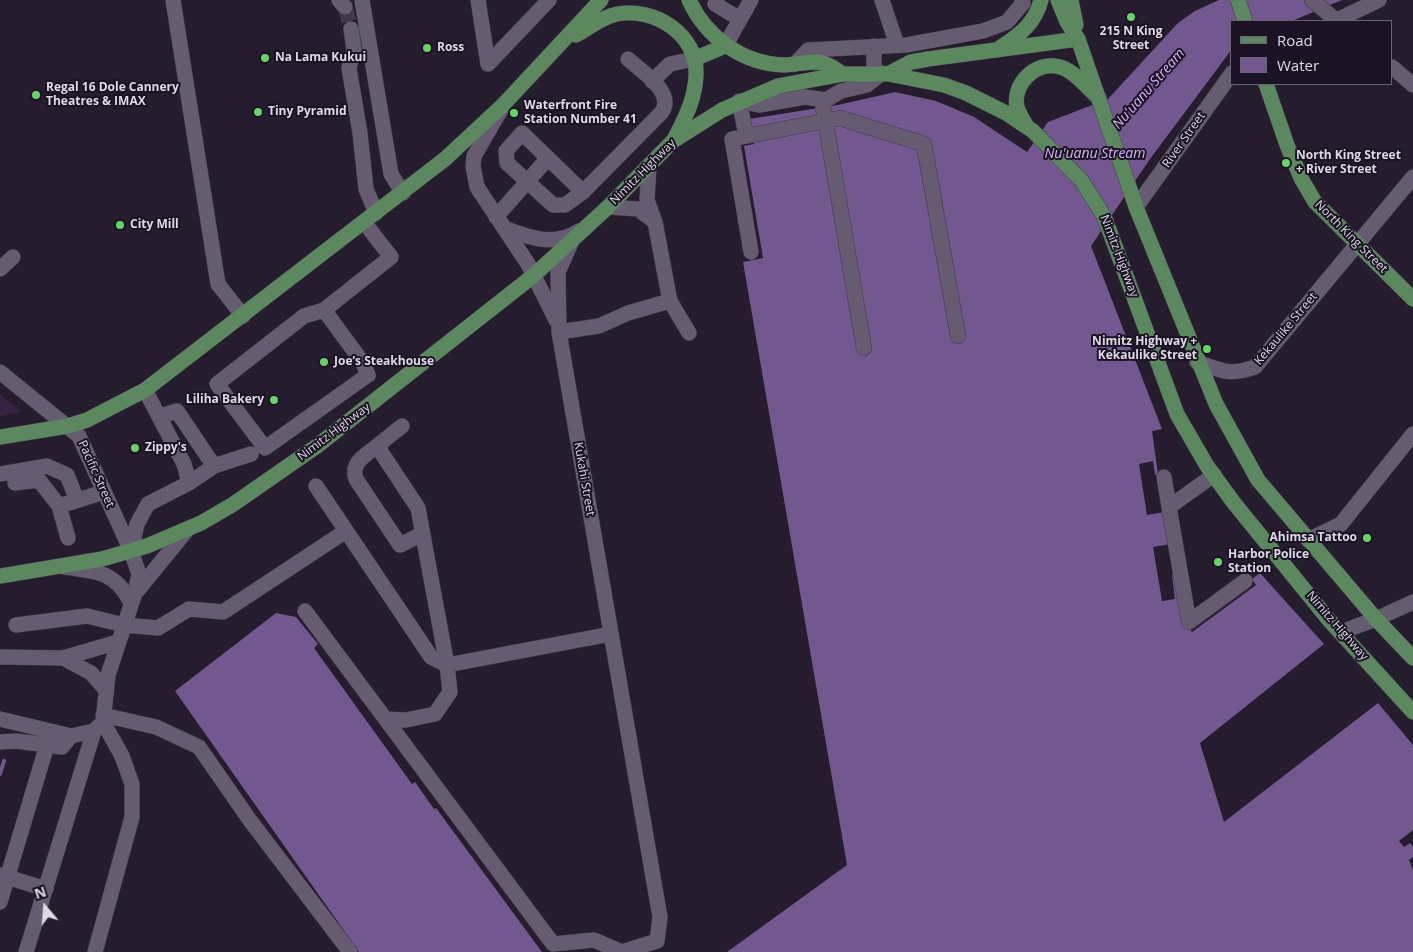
<!DOCTYPE html>
<html>
<head>
<meta charset="utf-8">
<style>
	body { margin:0 }
	#map { position:relative; width:1413px; height:952px; overflow:hidden; background:#251c2e; font-family:"Open Sans",sans-serif }
	canvas { display:block }
	.legend { position:absolute; left:1230px; top:20px; width:162px; height:65px; box-sizing:border-box; background:#1b1324; border:1px solid #696272; margin:0; padding:6px 9px; list-style:none; font-size:15px; color:#dfd9e6 }
	.legend li { display:flex; align-items:center; gap:10px; height:25px }
	.legend b { width:25px; border:1px solid #696272 }
	.north { position:absolute; left:20px; top:882px; width:50px; height:50px; -webkit-text-stroke:4px #1b1324; paint-order:stroke; rotate:342deg; font-size:14px; font-weight:700; line-height:20px; text-align:center; color:#dfd9e6 }
	.north::after { content:''; display:block; margin:auto; width:18px; height:22px; background:#dfd9e6; clip-path:polygon(50% 0,100% 100%,50% 72%,0 100%) }
</style>
</head>
<body>
<div id="map">
<canvas width="1413" height="952"></canvas>
<ul class="legend">
<li><b style="height:6px;background:#5c8860"></b>Road</li>
<li><b style="height:14px;background:#73578f"></b>Water</li>
</ul>
<div class="north">N</div>
</div>
<script>
const ctx = document.querySelector('canvas').getContext('2d');
ctx.lineJoin = 'round';
function paint(path, color) { ctx.fillStyle = color; ctx.fill(path, 'evenodd'); }
function stroke(path, color, width, dash) { ctx.strokeStyle = color; ctx.lineWidth = width; ctx.lineCap = dash ? 'butt' : 'round'; ctx.setLineDash(dash || []); ctx.stroke(path); }
function write(font, color, halo, rows, align = 'center') {
  ctx.font = font + ' "Open Sans",sans-serif'; ctx.lineWidth = 4; ctx.setLineDash([]); ctx.textBaseline = 'middle'; ctx.strokeStyle = halo; ctx.fillStyle = color; for (const [text, x, y, turn = 0] of rows) {
    ctx.save(); ctx.translate(x, y); ctx.rotate((+turn || 0) * Math.PI / 180); ctx.textAlign = isNaN(turn) ? turn : align; if (halo) ctx.strokeText(text, 0, 0); ctx.fillText(text, 0, 0); ctx.restore();
  }
}
paint(new Path2D(`
	M0 394 21 412 0 416Z`), '#342345');
paint(new Path2D(`
	M1219 0H1342L1292 21H1232V49L1150 159 1091 246 1162 429 1152 431 1158 474 1155 475 1153 461 1139 464 1147 515 1165 512 1171 544 1153 547 1162 601 1175 599 1172 575 1176 574 1184 620 1192 632 1256 585 1252 579 1260 573 1324 644 1200 743 1224 822 1378 703 1413 745V830L1399 841 1404 847 1410 843 1413 847V857L1409 860 1413 870V952H727L847 865 743 262 763 258 744 146 754 144 749 119 838 105 895 92 936 101 974 117 1027 152 1048 122 1108 99 1178 23 1195 11Z
	M276 613 296 617 318 644 314 648 412 784 415 782 434 809 436 808 542 952H359L175 691Z`), '#73578f');
stroke(new Path2D(`
	M0 774 4 761`), '#73578f', 4);
stroke(new Path2D(`
	M345 7 351 29`), '#41384a', 15, [15, 8]);
const minor = new Path2D(`
	M173 0 218 284 243 316
	M339 0 345 7
	M362 0 391 174 403 193
	M478 0 488 64
	M717 0 715 4 740 19
	M882 0 897 45
	M1312 0 1337 21
	M1335 21 1379 0
	M351 29 354 50 349 68 360 133 366 189 376 213
	M725 46 751 0
	M488 64 549 0
	M795 64 808 50 906 45 983 31 1007 22 1023 3 1022 0
	M1392 67 1413 85
	M874 73V46
	M652 81 670 64 694 59
	M822 101 864 348
	M502 108 474 156 473 166 477 187 528 264 556 320
	M746 135 739 101 759 105 805 97 826 100 841 91 867 85 882 73
	M649 166 647 200 655 222 670 301 689 333
	M583 192 522 133 506 151 507 163 553 205H565L583 192 662 112C675 92 641 71 628 59
	M608 207 638 209 654 221
	M1136 207 1232 73
	M496 217 548 158
	M504 228C530 238 554 247 579 231
	M751 252 732 139 840 118 924 144 958 336
	M0 269 13 257
	M324 310 363 363 368 375 265 448 217 384 304 316Z
	M324 310 391 257 364 222
	M559 332 599 326 628 313 670 301
	M1197 362C1222 371 1230 376 1255 367L1413 177
	M0 372 79 436 131 551 139 574 135 593 108 675 103 722 94 731 71 736 0 719
	M145 390 184 464 189 483
	M161 416 177 411 214 466
	M377 446 402 426
	M0 474 47 466 67 475 77 500
	M1214 475 1169 507 1189 622 1245 581
	M1164 477 1169 507
	M15 483 39 480 59 506
	M316 486 431 657 447 665 611 634
	M68 538 59 506 104 492
	M1308 540 1341 524 1413 434
	M131 551 137 524 148 504 189 483 214 466 251 454
	M64 567C97 571 116 572 131 603
	M138 590 187 530
	M305 611 553 944 594 940 622 952 657 941 660 917 559 332 558 272 571 243
	M16 625 87 616 124 625 158 628 189 609 223 612 346 531
	M1341 632 1376 619 1413 602
	M0 657 63 658 118 642
	M63 658 91 673 106 690
	M103 715 156 727 199 747 249 819 350 952
	M386 719 406 720 435 714 450 692 447 665 418 508 377 446C366 455 350 463 356 479L400 545 422 534
	M0 742 16 741 62 747 71 736
	M0 875 46 889
	M0 902 47 745
	M26 952 94 731
	M95 952 132 817V784L122 756 103 722`);
const major = new Path2D(`
	M689 0C706 37 743 64 784 65 796 65 815 59 826 64 832 66 838 71 843 74
	M1058 0 1067 22 1078 39 1136 207 1216 404 1258 480 1376 619 1413 658
	M1071 0 1076 25
	M1238 0 1245 21
	M576 35C589 28 602 17 617 14 654 7 698 34 696 75 695 100 685 118 674 140
	M1001 47C1021 34 1035 23 1041 0
	M694 59 725 46
	M888 74 911 62 928 59 1078 39
	M1266 84 1287 145 1302 180 1315 202 1413 299
	M1026 125C1023 119 1019 114 1017 107 1012 84 1036 60 1060 67 1074 70 1088 89 1099 98
	M0 437 68 426 87 420 145 390 445 159 503 105 601 0
	M0 576 102 559 147 546 201 523 232 505 317 446 533 276 608 207 673 141 722 110 778 86 843 74H888L944 85 966 93 1006 113 1033 131 1081 180 1104 216 1177 414 1207 466 1234 503 1329 620 1413 712`);
stroke(minor, '#403948', 16);
stroke(major, '#403948', 16);
stroke(minor, '#665c72', 15);
stroke(major, '#5c8860', 15);
for (const [x, y, r, color] of [
	[1131,17,5,"#67d466"],
	[427,48,5,"#67d466"],
	[265,58,5,"#67d466"],
	[36,95,5,"#67d466"],
	[258,112,5,"#67d466"],
	[514,113,5,"#67d466"],
	[1286,163,5,"#67d466"],
	[120,225,5,"#67d466"],
	[1207,349,5,"#67d466"],
	[324,362,5,"#67d466"],
	[274,400,5,"#67d466"],
	[135,448,5,"#67d466"],
	[1367,538,5,"#67d466"],
	[1218,562,5,"#67d466"]
]) { const dot = new Path2D(); dot.arc(x, y, r, 0, 2 * Math.PI); ctx.fillStyle = color; ctx.fill(dot); stroke(dot, '#1b1324', 2); }
write('bold 12px', '#dfd9e6', '#1b1324', [
	["215 N King",1131,32,"center"],
	["Street",1131,46,"center"],
	["Ross",437,48],
	["Na Lama Kukui",275,58],
	["Regal 16 Dole Cannery",46,88],
	["Theatres & IMAX",46,102],
	["Waterfront Fire",524,106],
	["Station Number 41",524,120],
	["Tiny Pyramid",268,112],
	["North King Street",1296,156],
	["+ River Street",1296,170],
	["City Mill",130,225],
	["Nimitz Highway +",1197,342,"right"],
	["Kekaulike Street",1197,356,"right"],
	["Joe’s Steakhouse",334,362],
	["Liliha Bakery",264,400,"right"],
	["Zippy's",145,448],
	["Ahimsa Tattoo",1357,538,"right"],
	["Harbor Police",1228,555],
	["Station",1228,569]
], 'left');
write('12px', '#dfd9e6', '#1b1324', [
	["River Street",1184,140,-55],
	["Nimitz Highway",643,172,-45],
	["North King Street",1351,237,45],
	["Nimitz Highway",1119,256,69],
	["Kekaulike Street",1286,329,-50],
	["Nimitz Highway",334,432,-37],
	["Pacific Street",96,474,66],
	["Kukahi Street",584,479,80],
	["Nimitz Highway",1337,626,49]
]);
write('italic 14px', '#d4b5f7', '#1b1324', [
	["Nuʻuanu Stream",1149,89,-49],
	["Nu'uanu Stream",1095,154]
]);
</script>
</body>
</html>
